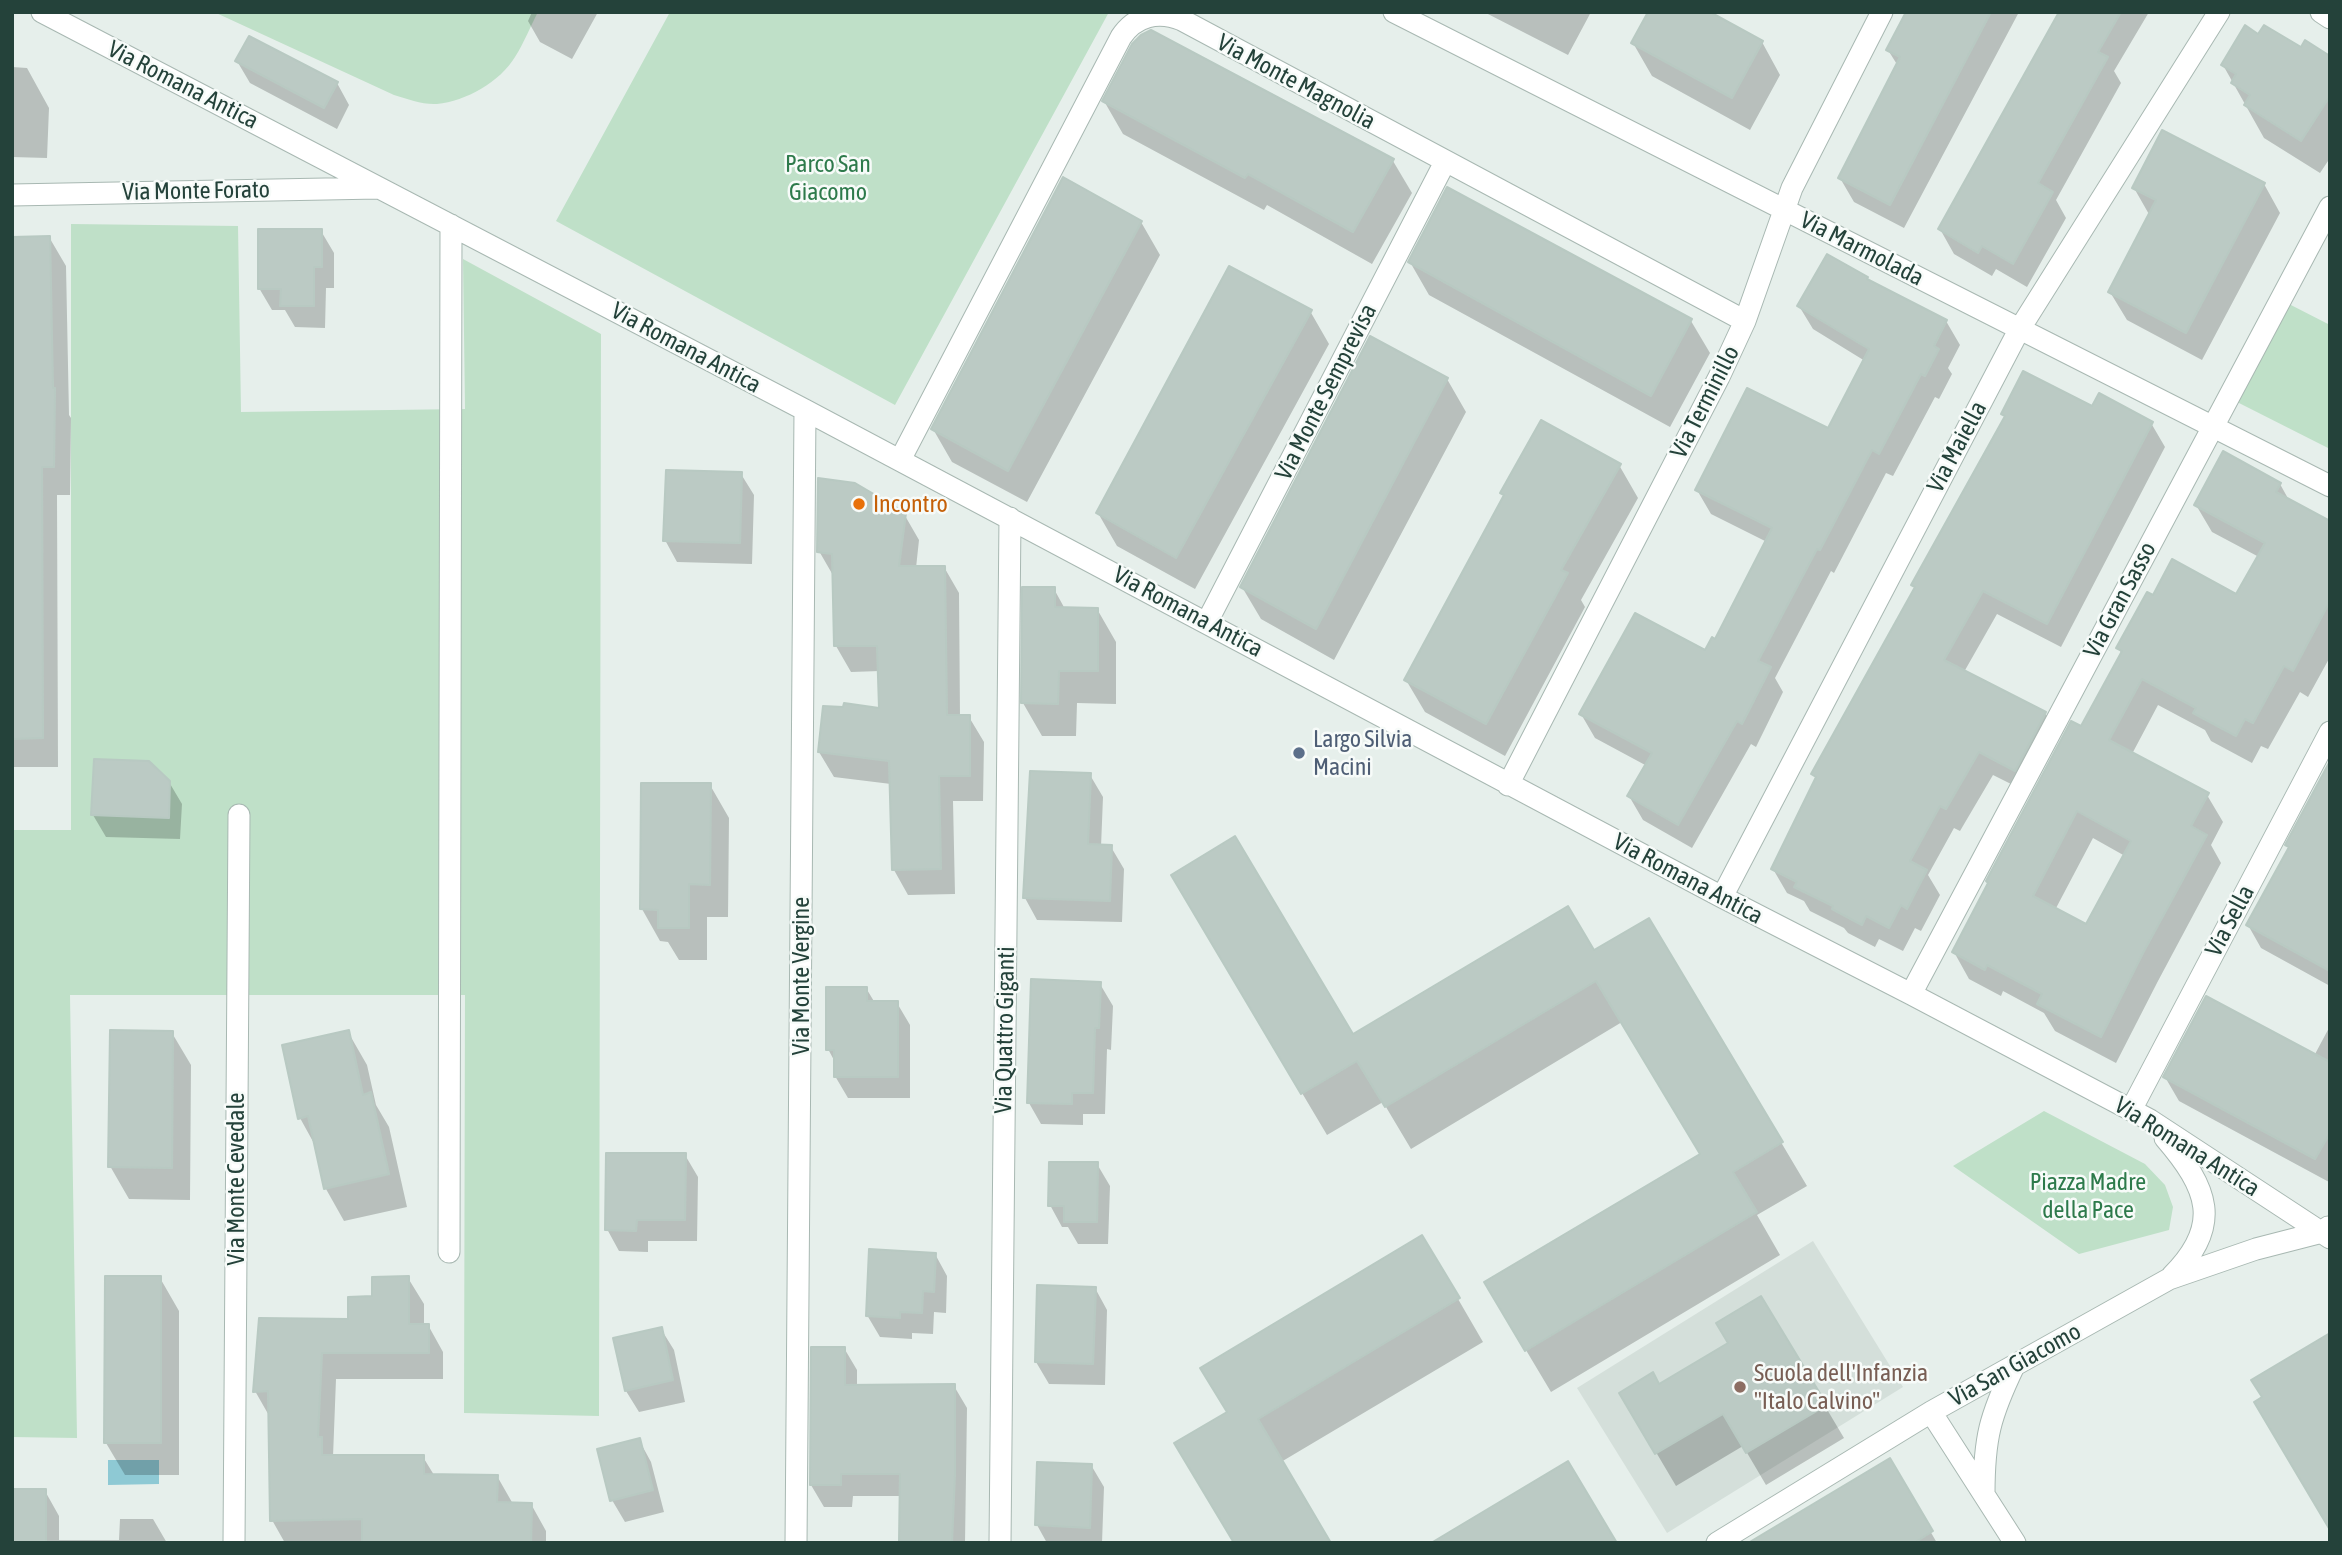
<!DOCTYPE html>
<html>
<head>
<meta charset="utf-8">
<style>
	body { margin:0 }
	#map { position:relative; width:2342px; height:1555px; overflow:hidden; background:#e6efeb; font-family:"Asap Condensed",sans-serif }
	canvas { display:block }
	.frame { position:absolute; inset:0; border:14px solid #24423a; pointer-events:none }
</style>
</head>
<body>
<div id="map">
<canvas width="2342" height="1555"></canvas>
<div class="frame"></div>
</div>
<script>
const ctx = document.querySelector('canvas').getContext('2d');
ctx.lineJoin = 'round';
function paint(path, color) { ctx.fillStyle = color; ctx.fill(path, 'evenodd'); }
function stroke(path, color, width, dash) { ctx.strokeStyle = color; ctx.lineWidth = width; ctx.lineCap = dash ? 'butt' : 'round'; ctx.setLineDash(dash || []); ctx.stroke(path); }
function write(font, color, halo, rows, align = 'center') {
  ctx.font = font + ' "Asap Condensed",sans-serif'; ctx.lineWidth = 5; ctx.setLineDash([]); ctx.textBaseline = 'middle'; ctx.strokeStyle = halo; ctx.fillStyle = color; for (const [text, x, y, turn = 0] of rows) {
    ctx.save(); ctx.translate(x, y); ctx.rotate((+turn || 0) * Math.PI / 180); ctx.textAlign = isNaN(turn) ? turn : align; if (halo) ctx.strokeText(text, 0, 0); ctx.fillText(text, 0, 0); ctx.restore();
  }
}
paint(new Path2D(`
	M1813 1241 1903 1387 1667 1533 1577 1388Z`), '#d4dfda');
paint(new Path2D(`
	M214 12H538C530 27 524 43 515 57 500 82 466 101 437 104 423 105 408 99 394 95Z
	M670 12H1109L895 405 556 221Z
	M71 224 238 226 241 412 465 409 463 259 601 334 599 1416 464 1413 465 995H70L77 1438 12 1437V830H71Z
	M2287 303 2330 325V449L2237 402Z
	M2044 1111 2145 1164 2165 1185 2173 1207 2169 1230 2079 1254 1953 1166Z`), '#bfe0c8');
paint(new Path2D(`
	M108 1460H159V1484L108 1485Z`), '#8ec9d4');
paint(new Path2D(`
	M532 12H598L572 59 540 42 528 21Z
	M1484 12H1591L1568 55Z
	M1908 12H2019L1904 228 1854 202 1840 178 1898 66 1888 50Z
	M2061 12H2149L2114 71 2121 83 2056 200 2066 218 2027 287 1996 269 1992 276 1954 254 1940 229Z
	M1762 42 1780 75 1750 130 1652 76 1633 43Z
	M2301 50 2330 58V158L2320 173 2264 138 2223 65Z
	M237 61 337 83 349 105 337 129 250 83Z
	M12 67 27 68 49 108 47 158 12 157Z
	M1104 101 1393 161 1412 193 1372 264 1267 205 1264 210 1123 134Z
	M2264 184 2280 213 2202 360 2127 320 2110 292 2150 216 2134 188Z
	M1141 222 1160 255 1027 502 952 462 933 429Z
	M321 231 334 253V288H326L325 328 295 327 285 310H272L259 288Z
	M49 237 66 266 69 415 71 418 70 495H57L58 767H13L12 238Z
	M1410 262 1691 321 1710 353 1670 427 1429 295Z
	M1867 278 1869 282 1946 321 1960 345 1948 368 1952 374 1939 399 1935 397 1893 476 1886 473 1834 573 1831 571 1775 678 1783 692 1756 747 1751 744 1692 848 1643 820 1629 796 1647 766 1595 738 1581 714 1706 652 1716 641 1767 542 1711 514 1697 490 1829 431 1865 361 1813 329 1799 306Z
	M1310 311 1329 344 1195 589 1117 546 1098 513Z
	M1447 379 1466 412 1334 660 1261 619 1242 587Z
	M2093 408 2151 423 2165 447 2061 647 1997 614 1964 672 2045 713 2059 737 2029 793 1993 775 1960 831 1954 828 1928 875 1940 895 1921 931 1915 928 1903 951 1879 939 1875 947 1848 933 1844 928 1810 911 1804 901 1787 893 1773 869 1817 780 1813 774 1915 589 1913 585 2006 418 2003 414Z
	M1619 465 1638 498 1581 600 1585 607 1505 756 1425 712 1406 680 1505 498 1502 493Z
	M741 474 754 495 752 564 677 562 665 540Z
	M2280 484 2290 502 2330 523V657L2308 697 2300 692 2268 749 2261 746 2252 763 2211 741 2205 730 2158 705 2132 754 2207 795 2223 822 2211 845 2221 863 2158 981 2116 1063 2055 1031 2044 1013 2003 991 2001 996 1969 979 1954 952 2122 654 2118 648 2154 597H2237L2259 557 2212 532 2196 505ZM2093 838 2125 856 2087 926 2055 910Z
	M904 514 919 540 916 568 944 567 959 593 960 717H969L984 742 983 801H953L955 894 908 895 894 870 891 784 834 777 819 752 881 710 880 671 851 672 836 646 834 577 819 551Z
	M1054 589 1065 609H1097L1116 642V704L1077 703 1076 736H1042L1023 703Z
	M2330 762V986L2261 948 2248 925 2290 849 2287 845Z
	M1090 775 1103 797 1101 847H1111L1124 869 1122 922 1037 920 1025 898Z
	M169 782 182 804 180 839 106 837 93 815Z
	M710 785 729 818 728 917H707V960H679L668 942 660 941 642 909Z
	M1198 918 1352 1036 1594 953 1649 920 1807 1186 1757 1215 1780 1255 1551 1392 1511 1325 1701 1155 1622 1022 1411 1149 1383 1102 1327 1135Z
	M1100 984 1113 1006 1111 1050 1107 1049 1105 1114H1083V1125L1041 1124 1029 1103Z
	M866 988 875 1003H897L910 1025V1098H848L835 1076V1062L828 1049Z
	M2330 1026 2329 1182 2179 1101 2165 1077 2314 1056Z
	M348 1032 367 1065 376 1105 389 1127 407 1207 344 1221 326 1189 316 1147 300 1118Z
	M172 1033 191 1065 190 1200 129 1199 110 1166Z
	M685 1155 698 1177 697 1241H648V1252L619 1251 607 1229Z
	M1097 1164 1110 1186 1108 1244H1078L1068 1227H1062L1050 1205Z
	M1422 1237 1483 1342 1281 1462 1228 1414Z
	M935 1254 947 1276 946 1313 934 1312 933 1334 912 1333V1339L880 1337 867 1315Z
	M160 1278 179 1311V1475H125L106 1443Z
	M408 1278 424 1304V1325H428L443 1352V1379H336L333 1457H423L434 1475 497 1476 513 1504H531L546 1531V1543H285L272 1520 271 1419 255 1391 350 1320 374 1298Z
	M1095 1288 1107 1310 1105 1385 1049 1384 1036 1362Z
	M661 1329 674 1350 685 1402 639 1412 626 1391Z
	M844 1348 857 1370V1387L954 1386 967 1408 965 1543H901L902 1496H853L852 1507H824L811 1485Z
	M1659 1386 1825 1406 1844 1438 1766 1485 1743 1446 1676 1486 1621 1393Z
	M639 1440 651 1462 664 1512 625 1522 612 1500Z
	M1890 1461 1937 1543H1751Z
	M1091 1465 1104 1487 1102 1543H1047L1037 1525Z
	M45 1491 59 1516V1540H119L120 1519H153L167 1543H12Z`), '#0003');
const building = new Path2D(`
	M1648 12H1710L1763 41 1732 98 1631 43Z
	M1906 12H1991L1890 205 1838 178 1900 57 1886 50Z
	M2059 12H2121L2098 52 2108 57 2038 183 2053 192 2013 264 1982 246 1978 253 1938 229Z
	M2245 25 2258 34 2264 25 2301 47 2305 40 2330 56V96L2301 141 2244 105 2250 95 2231 83 2236 74 2221 65Z
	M1151 30 1394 159 1353 232 1248 174 1245 178 1102 101 1132 44 1141 35Z
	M249 36 338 82 324 108 235 61Z
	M2162 130 2265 183 2186 333 2108 292 2156 200 2132 188Z
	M1063 177 1142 221 1008 471 931 429Z
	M1447 187 1692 319 1651 396 1408 262Z
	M258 229H322V267H314V306H280L281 289H258Z
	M50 236 53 388H55L54 467H42L43 738 12 739V237Z
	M1827 254 1868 277 1867 279 1947 320 1934 346 1939 349 1925 376 1921 374 1879 454 1872 450 1820 550 1817 549 1758 661 1771 667 1742 724 1737 721 1678 825 1627 796 1652 753 1579 714 1635 613 1705 650 1712 637 1715 639 1772 528 1695 490 1747 388 1828 428 1869 349 1797 306Z
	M1229 266 1312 310 1176 558 1096 513Z
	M1370 336 1448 378 1316 629 1240 587Z
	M2023 371 2092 406 2099 393 2153 422 2047 624 1983 591 1944 660 2046 712 2015 771 1979 752 1946 809 1940 806 1910 861 1927 870 1907 909 1901 905 1889 928 1866 916 1862 925 1832 909 1833 906 1794 887 1797 882 1771 869 1816 777 1811 774 1915 587 1911 585 2005 416 2001 414Z
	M1541 420 1621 464 1561 570 1568 573 1486 724 1404 680 1504 495 1500 493Z
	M2223 451 2281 483 2276 492 2330 521V601L2293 671 2284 666 2253 723 2245 719 2236 736 2193 713 2196 708 2142 679 2109 740 2209 793 2191 826 2207 835 2143 953 2101 1037 2037 1004 2042 994 1987 965 1985 970 1952 952 1988 883 1986 881 2071 721 2081 726 2122 651 2116 648 2147 592 2153 595 2172 559 2236 594 2265 543 2194 505ZM2077 811 2131 841 2086 924 2033 896Z
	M666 470 742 472 740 543 663 541Z
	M818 478 855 483 906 513 899 566H945L947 715H970V776H939L941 869 892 870 889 761 818 752 823 706 843 707 844 703 879 708 877 646H834L832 554 817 552Z
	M1022 587H1055V607L1098 608V671H1059L1058 704 1021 703Z
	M94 759 149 761 170 781 169 818 91 815Z
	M2330 761V971L2246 925 2289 847 2285 845Z
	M1030 771 1091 773 1088 844 1112 845 1110 901 1023 898Z
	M641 783H711L710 885 689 884V928H658V910L640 909Z
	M1235 836 1353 1034 1568 906 1594 950 1649 918 1783 1142 1733 1172 1757 1212 1525 1351 1484 1282 1700 1154 1596 981 1385 1107 1357 1061 1301 1094 1171 875Z
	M1031 979 1101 982 1099 1028H1095L1093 1093H1072V1104L1027 1103Z
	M826 987H867V1001H898V1077H834V1050H826Z
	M2206 996 2330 1062V1133L2315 1159 2163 1077Z
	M110 1030 173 1031 172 1168 108 1167Z
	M349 1030 363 1095 371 1092 389 1174 324 1189 308 1116 298 1119 282 1045Z
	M606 1153H686L685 1220H637L636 1231 605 1230Z
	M1049 1162H1098L1097 1222H1064V1206H1048Z
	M1422 1235 1460 1298 1258 1419 1331 1543H1234L1174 1443 1227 1412 1200 1368Z
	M869 1249 936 1253 934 1292 923 1291 922 1313 900 1312V1318L866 1316Z
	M105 1276H161V1443H104Z
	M409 1276V1324H429V1353H322L318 1437H322V1455H424V1474L498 1475 497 1502 532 1503 531 1543H362V1519L270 1521 268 1391 253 1392 259 1318 348 1319V1297L372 1296V1277Z
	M1037 1285 1096 1287 1093 1364 1035 1362Z
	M1761 1296 1827 1405 1746 1453 1723 1414 1655 1454 1619 1393 1653 1372 1659 1384 1728 1343 1716 1323Z
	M662 1327 673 1380 625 1391 613 1338Z
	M2330 1333V1530L2254 1402 2262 1397 2251 1380Z
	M811 1347H845V1385L955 1384V1474L952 1542 899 1541 900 1474H841V1485H810Z
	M640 1438 653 1490 610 1501 597 1449Z
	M1890 1458 1933 1531 1914 1543H1748Z
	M1568 1461 1617 1543H1431Z
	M1037 1462 1092 1464 1090 1528 1035 1525Z
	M12 1489H46V1543H12Z`);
paint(building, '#bbcac4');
stroke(building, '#b8c9c2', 2);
const street = new Path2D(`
	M42 12 805 410 1722 897 1911 994 2150 1120 2330 1238
	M1394 12 2330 486
	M2321 12 2330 18
	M12 195 378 188
	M900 460 1121 37C1135 16 1158 10 1182 20L1745 321
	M1207 622 1445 162
	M1508 785 1719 377 1745 321 1792 188 1882 12
	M1722 897 2019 330 2219 12
	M1911 994 2330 207
	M2131 1110 2330 732
	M2165 1138C2208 1188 2223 1225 2172 1276
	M449 1252 451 225
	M1931 1412 2015 1543
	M1984 1494C1984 1438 1990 1416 2014 1366
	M234 1543 239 815
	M796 1543 805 410
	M1000 1543 1010 518
	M1717 1543 1931 1412 2169 1279 2256 1249 2322 1232 2328 1227`);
stroke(street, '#a8b8b2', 23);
stroke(street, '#fff', 21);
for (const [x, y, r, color] of [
	[859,504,7,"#e8710a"],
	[1299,753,7,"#5c6f8a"],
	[1740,1387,7,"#8d6e63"]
]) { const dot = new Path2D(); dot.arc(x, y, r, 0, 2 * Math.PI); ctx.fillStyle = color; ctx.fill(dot); stroke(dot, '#f7fbf9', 2.5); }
write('24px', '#24423a', '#f7fbf9', [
	["Via Monte Magnolia",1296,82,28],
	["Via Romana Antica",183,85,27],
	["Via Monte Forato",196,191,-1],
	["Via Marmolada",1862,249,27],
	["Via Romana Antica",686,348,28],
	["Via Monte Semprevisa",1326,392,-63],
	["Via Terminillo",1705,402,-63],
	["Via Maiella",1957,447,-62],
	["Via Gran Sasso",2120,600,-62],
	["Via Romana Antica",1188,612,28],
	["Via Romana Antica",1688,879,28],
	["Via Sella",2230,921,-62],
	["Via Monte Vergine",801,976,-90],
	["Via Quattro Giganti",1005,1030,-89],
	["Via Romana Antica",2187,1147,32],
	["Via Monte Cevedale",236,1179,-90],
	["Via San Giacomo",2015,1365,-29]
]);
write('24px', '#2d7a4b', '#f7fbf9', [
	["Parco San",828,164],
	["Giacomo",828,192],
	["Piazza Madre",2088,1182],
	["della Pace",2088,1210]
]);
write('24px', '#c56008', '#f7fbf9', [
	["Incontro",873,504]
], 'left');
write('24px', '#4e5e75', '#f7fbf9', [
	["Largo Silvia",1313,739],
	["Macini",1313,767]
], 'left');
write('24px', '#785e54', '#f7fbf9', [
	["Scuola dell'Infanzia",1754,1373],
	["\"Italo Calvino\"",1754,1401]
], 'left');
</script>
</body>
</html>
